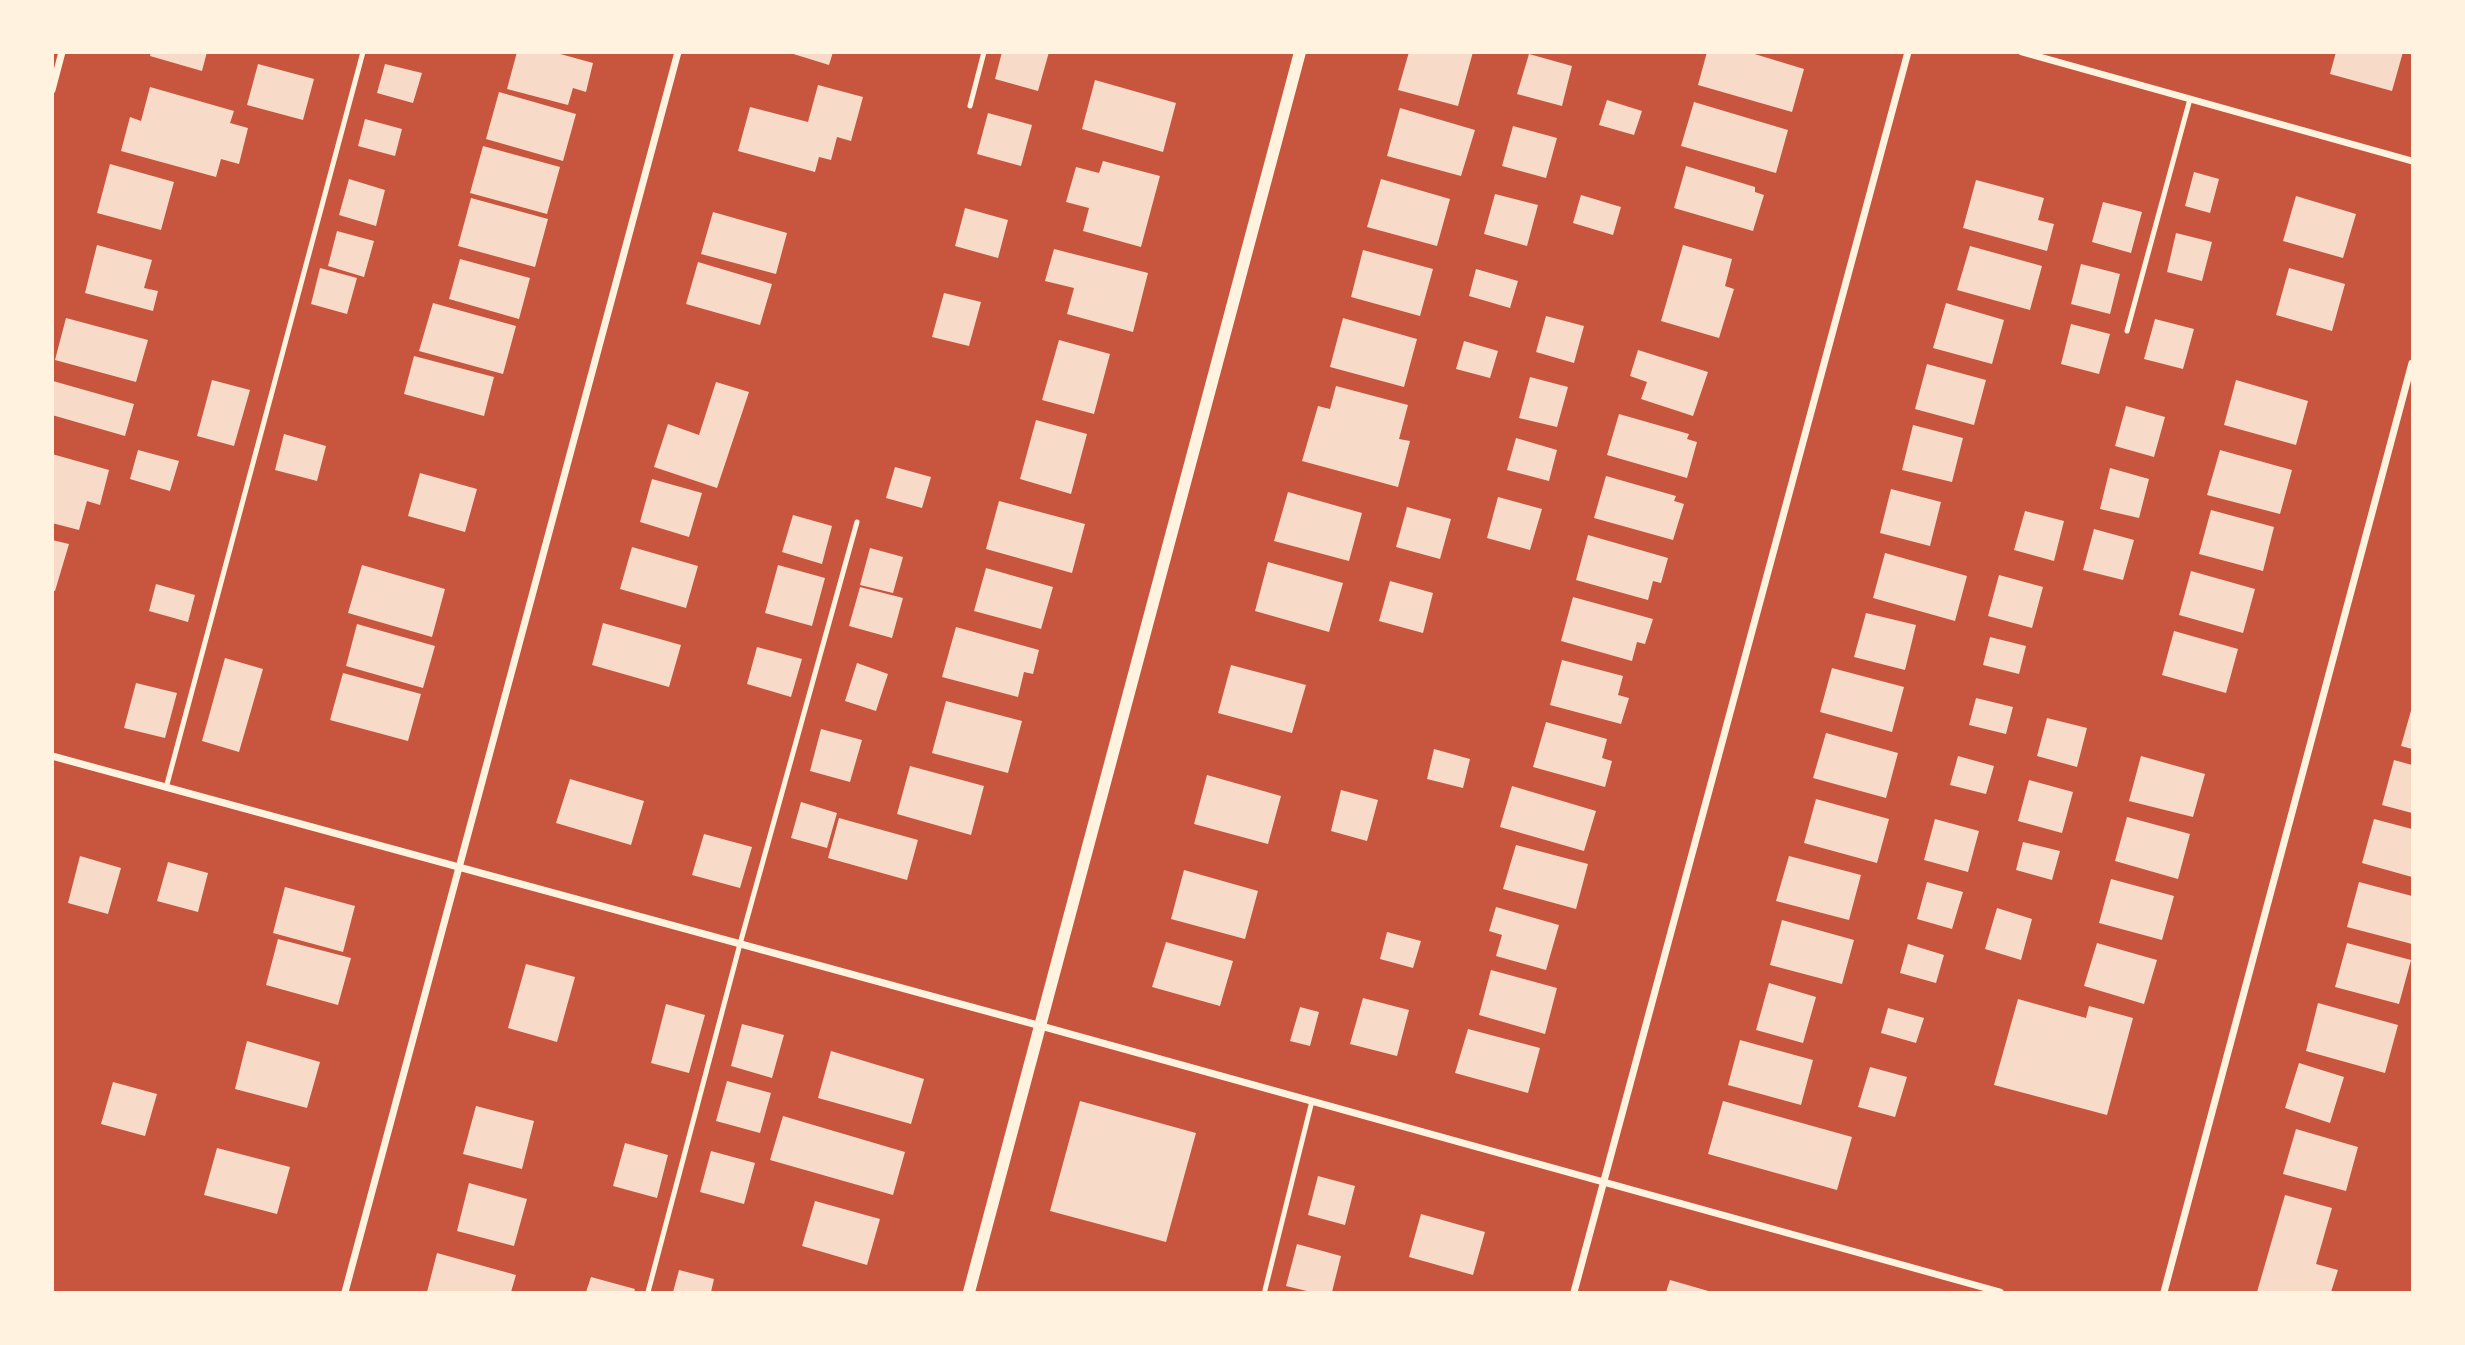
<!DOCTYPE html>
<html>
<head>
<meta charset="utf-8">
<style>
	body { margin:0 }
	#map { position:relative; width:2465px; height:1345px; overflow:hidden; background:#c8553d; font-family:"PT Sans",sans-serif }
	canvas { display:block }
	.frame { position:absolute; inset:0; border:54px solid #fff3e0; pointer-events:none }
</style>
</head>
<body>
<div id="map">
<canvas width="2465" height="1345"></canvas>
<div class="frame"></div>
</div>
<script>
const ctx = document.querySelector('canvas').getContext('2d');
ctx.lineJoin = 'round';
function paint(path, color) { ctx.fillStyle = color; ctx.fill(path, 'evenodd'); }
function stroke(path, color, width, dash) { ctx.strokeStyle = color; ctx.lineWidth = width; ctx.lineCap = dash ? 'butt' : 'round'; ctx.setLineDash(dash || []); ctx.stroke(path); }
paint(new Path2D(`
	M151 52H207L202 71 150 56Z
	M517 52H553L593 63 586 92 573 88 568 105 507 89Z
	M787 52H833L829 65Z
	M1002 52H1049L1038 91 995 79Z
	M1409 52H1473L1458 106 1398 90Z
	M1707 52H1748L1804 69 1792 112 1698 85Z
	M2336 52H2403L2392 91 2330 74Z
	M1529 54 1572 66 1562 106 1517 94Z
	M258 64 314 79 303 120 247 105Z
	M385 64 422 73 413 103 377 93Z
	M1095 80 1176 103 1163 152 1082 129Z
	M818 85 863 97 851 141 837 137 831 160 819 157 815 172 738 151 750 107 808 122Z
	M150 87 234 111 230 123 248 128 239 164 221 159 216 177 121 151 130 117 141 121Z
	M499 92 576 114 563 161 486 139Z
	M1607 100 1642 111 1634 135 1599 125Z
	M1694 102 1788 130 1776 173 1681 146Z
	M1400 108 1475 130 1461 176 1387 156Z
	M988 113 1032 125 1021 166 977 154Z
	M365 119 402 129 395 156 358 146Z
	M1513 126 1557 138 1546 178 1502 166Z
	M483 146 560 167 547 214 470 193Z
	M1103 161 1160 176 1141 247 1083 231 1089 208 1066 202 1076 167 1099 173Z
	M110 164 174 182 161 230 97 213Z
	M1686 166 1755 187V192L1764 195 1753 231 1674 208Z
	M2194 172 2219 179 2210 213 2185 206Z
	M349 179 385 190 376 226 339 215Z
	M1381 179 1450 199 1437 246 1367 227Z
	M1976 180 2044 198 2038 220 2054 224 2047 251 1963 228Z
	M1495 194 1538 205 1527 246 1484 234Z
	M1581 195 1621 207 1613 235 1573 223Z
	M2296 196 2356 214 2343 258 2283 241Z
	M471 198 548 219 535 267 458 246Z
	M2103 202 2142 212 2131 253 2092 242Z
	M965 208 1008 220 998 258 955 246Z
	M713 212 787 233 776 274 701 254Z
	M337 231 374 241 364 277 328 266Z
	M2176 233 2212 242 2202 281 2167 272Z
	M97 245 152 260 144 288 158 291 153 311 85 293Z
	M1683 245 1732 259 1725 286 1734 289 1719 338 1661 321Z
	M1970 246 2042 266 2030 310 1957 290Z
	M1054 249 1148 273 1133 332 1067 314 1074 288 1045 281Z
	M1363 250 1433 269 1420 316 1351 297Z
	M460 259 530 278 519 319 449 299Z
	M698 262 772 284 760 325 686 304Z
	M2081 264 2120 274 2110 314 2071 304Z
	M320 268 357 278 347 314 311 304Z
	M2289 268 2345 284 2332 331 2276 315Z
	M1476 269 1518 281 1510 308 1469 296Z
	M944 293 981 302 969 346 932 337Z
	M433 303 516 326 503 374 419 351Z
	M1946 303 2004 320 1992 364 1933 348Z
	M1546 316 1584 326 1574 363 1536 352Z
	M66 318 148 340 136 382 55 360Z
	M1343 318 1417 339 1404 387 1330 367Z
	M2155 319 2194 329 2183 369 2144 359Z
	M2071 324 2110 334 2099 374 2061 364Z
	M1059 340 1110 354 1094 414 1042 400Z
	M1464 341 1498 351 1490 378 1456 369Z
	M1638 350 1708 372 1693 416 1641 399 1647 382 1630 376Z
	M414 356 494 377 484 416 404 394Z
	M1927 364 1986 380 1974 425 1915 409Z
	M1530 377 1568 387 1557 427 1519 418Z
	M212 380 250 390 234 446 197 436Z
	M2236 380 2308 401 2296 445 2224 425Z
	M53 381 134 404 125 436 52 415Z
	M716 382 749 392 717 488 654 467 668 424 699 435Z
	M1336 386 1408 405 1399 439 1410 441 1398 487 1302 461 1318 406 1330 409Z
	M2126 406 2165 417 2154 457 2115 446Z
	M1619 414 1689 434 1687 439 1697 442 1687 478 1607 455Z
	M1036 420 1087 434 1071 494 1020 479Z
	M1913 425 1963 438 1952 482 1902 470Z
	M284 434 326 446 317 481 275 470Z
	M1516 438 1557 450 1549 481 1507 470Z
	M138 450 179 461 170 491 130 479Z
	M2220 450 2292 470 2280 514 2207 495Z
	M52 454 109 470 100 505 87 501 79 530 52 523Z
	M895 467 931 477 922 508 886 498Z
	M2110 468 2149 479 2139 518 2100 509Z
	M420 473 477 489 465 532 408 516Z
	M1606 476 1676 496 1674 501 1684 504 1673 540 1594 518Z
	M652 479 702 493 689 537 640 522Z
	M1891 489 1941 502 1930 546 1880 533Z
	M1288 492 1362 513 1349 561 1274 541Z
	M1498 497 1542 509 1530 550 1487 538Z
	M999 501 1085 524 1072 573 986 549Z
	M1407 507 1451 519 1440 559 1396 547Z
	M2211 510 2274 527 2263 571 2199 554Z
	M2025 511 2064 521 2054 561 2014 550Z
	M793 515 832 526 822 564 782 552Z
	M2094 529 2134 540 2123 580 2083 570Z
	M1588 535 1668 558 1661 583 1653 581 1648 600 1576 580Z
	M52 540 69 544 55 591 52 590Z
	M632 547 698 566 686 608 620 589Z
	M870 548 903 557 893 593 860 585Z
	M1885 553 1967 576 1955 621 1873 598Z
	M1268 562 1343 583 1329 632 1255 611Z
	M362 565 445 589 432 637 348 613Z
	M778 565 825 578 812 626 765 613Z
	M986 568 1053 587 1041 629 974 611Z
	M2191 571 2255 589 2243 633 2179 615Z
	M1999 575 2043 587 2032 628 1988 616Z
	M1390 581 1433 593 1423 633 1379 621Z
	M156 584 195 595 188 622 149 611Z
	M860 587 903 598 892 638 849 626Z
	M1573 597 1653 619 1645 644 1637 642 1632 661 1561 641Z
	M1866 613 1916 625 1905 670 1854 657Z
	M603 623 681 645 669 687 592 665Z
	M357 624 435 646 423 688 346 666Z
	M956 627 1039 650 1033 674 1024 672 1018 697 942 677Z
	M2174 631 2238 649 2226 693 2162 675Z
	M1990 637 2026 646 2019 674 1983 665Z
	M757 647 802 659 791 697 747 684Z
	M225 658 263 669 239 752 202 741Z
	M1562 660 1623 676 1618 695 1629 698 1621 724 1550 705Z
	M857 663 888 674 876 711 845 701Z
	M1231 665 1306 685 1292 733 1218 713Z
	M1832 668 1904 687 1892 732 1820 712Z
	M343 673 421 694 408 741 330 720Z
	M136 683 177 693 165 738 124 728Z
	M1976 698 2013 707 2006 734 1969 725Z
	M946 701 1022 721 1008 773 932 753Z
	M2412 707V749L2401 746Z
	M2047 718 2087 728 2077 767 2037 756Z
	M1546 722 1607 739 1602 758 1612 761 1605 787 1533 767Z
	M821 729 862 740 850 782 810 771Z
	M1826 733 1898 753 1886 798 1813 778Z
	M1434 749 1470 759 1463 788 1427 779Z
	M1958 756 1994 766 1986 794 1950 785Z
	M2141 756 2205 774 2193 817 2129 801Z
	M2394 760 2412 765V813L2382 805Z
	M910 766 984 786 971 835 897 814Z
	M1207 775 1281 796 1268 844 1194 824Z
	M570 779 644 801 631 845 556 823Z
	M2029 780 2073 792 2062 833 2018 821Z
	M1512 786 1596 811 1584 851 1500 827Z
	M1341 790 1378 800 1367 841 1331 831Z
	M1816 799 1889 819 1877 863 1804 843Z
	M801 802 837 813 827 848 791 838Z
	M2127 817 2190 834 2178 879 2115 861Z
	M839 818 918 840 907 880 828 858Z
	M1935 819 1979 831 1968 872 1924 860Z
	M2374 819 2412 829V877L2362 863Z
	M704 834 752 847 740 888 692 875Z
	M2023 842 2060 851 2052 880 2016 870Z
	M1516 845 1588 864 1576 909 1503 889Z
	M80 856 121 868 108 914 68 903Z
	M1789 856 1861 875 1849 920 1776 901Z
	M168 862 208 873 198 912 157 901Z
	M1184 870 1258 891 1245 939 1171 919Z
	M2111 879 2174 896 2162 940 2099 923Z
	M1927 882 1963 892 1952 929 1917 919Z
	M2359 882 2412 896V944L2347 927Z
	M285 887 355 906 343 952 273 933Z
	M1496 907 1559 925 1546 970 1496 956 1502 935 1489 931Z
	M1997 908 2032 919 2021 960 1985 949Z
	M1782 920 1854 940 1842 984 1770 965Z
	M1387 932 1421 941 1413 968 1380 959Z
	M278 939 351 958 338 1005 266 985Z
	M1166 942 1233 961 1220 1006 1152 987Z
	M2097 943 2157 960 2144 1004 2084 986Z
	M2347 943 2411 960 2399 1004 2335 987Z
	M1908 944 1944 955 1936 983 1900 973Z
	M526 964 575 977 557 1042 508 1028Z
	M1491 970 1557 988 1545 1034 1479 1015Z
	M1769 983 1816 997 1803 1043 1756 1030Z
	M1363 998 1409 1010 1397 1056 1350 1044Z
	M2018 999 2086 1018 2089 1006 2133 1018 2107 1115 1994 1085Z
	M2318 1003 2398 1025 2385 1073 2306 1051Z
	M666 1004 705 1015 689 1073 651 1063Z
	M1300 1007 1319 1012 1310 1046 1290 1041Z
	M1888 1008 1924 1018 1916 1043 1881 1033Z
	M742 1024 784 1035 772 1078 731 1066Z
	M1468 1029 1540 1048 1528 1093 1455 1073Z
	M1740 1040 1813 1060 1801 1105 1728 1085Z
	M247 1041 320 1062 307 1108 235 1089Z
	M831 1051 924 1079 911 1124 818 1098Z
	M2299 1063 2344 1077 2330 1123 2285 1108Z
	M1870 1067 1907 1077 1895 1117 1858 1107Z
	M727 1081 771 1093 760 1133 716 1121Z
	M113 1082 157 1094 145 1136 101 1124Z
	M1080 1101 1196 1133 1166 1242 1050 1211Z
	M1723 1101 1852 1137 1837 1190 1708 1154Z
	M476 1106 534 1121 522 1169 463 1154Z
	M783 1116 905 1152 893 1195 770 1160Z
	M2296 1129 2358 1147 2346 1191 2283 1174Z
	M625 1143 668 1155 657 1198 613 1186Z
	M217 1148 290 1167 277 1214 204 1195Z
	M711 1151 755 1163 744 1204 700 1192Z
	M1318 1176 1355 1186 1345 1225 1308 1215Z
	M469 1183 527 1199 514 1246 457 1231Z
	M2285 1195 2332 1208 2316 1264 2338 1270 2331 1292H2257Z
	M815 1201 880 1219 867 1265 802 1246Z
	M1421 1214 1485 1232 1473 1275 1409 1257Z
	M1297 1244 1341 1256 1332 1292H1311L1286 1286Z
	M437 1253 516 1275 511 1292H427Z
	M679 1270 714 1279 711 1292H673Z
	M591 1277 635 1289 634 1292H586Z
	M1670 1280 1712 1292H1666Z`), '#f7dbc8');
stroke(new Path2D(`
	M970 106 984 52
	M2127 331 2190 99
	M166 788 363 52
	M1265 1290 1312 1101
	M648 1292 740 944 857 522`), '#fff3e0', 5);
stroke(new Path2D(`
	M2022 52 2412 161
	M52 90 62 52
	M52 756 1041 1026 2000 1292
	M345 1292 678 52
	M1574 1292 1908 52
	M2164 1292 2412 363`), '#fff3e0', 7);
stroke(new Path2D(`
	M969 1292 1300 52`), '#fff3e0', 12);
</script>
</body>
</html>
